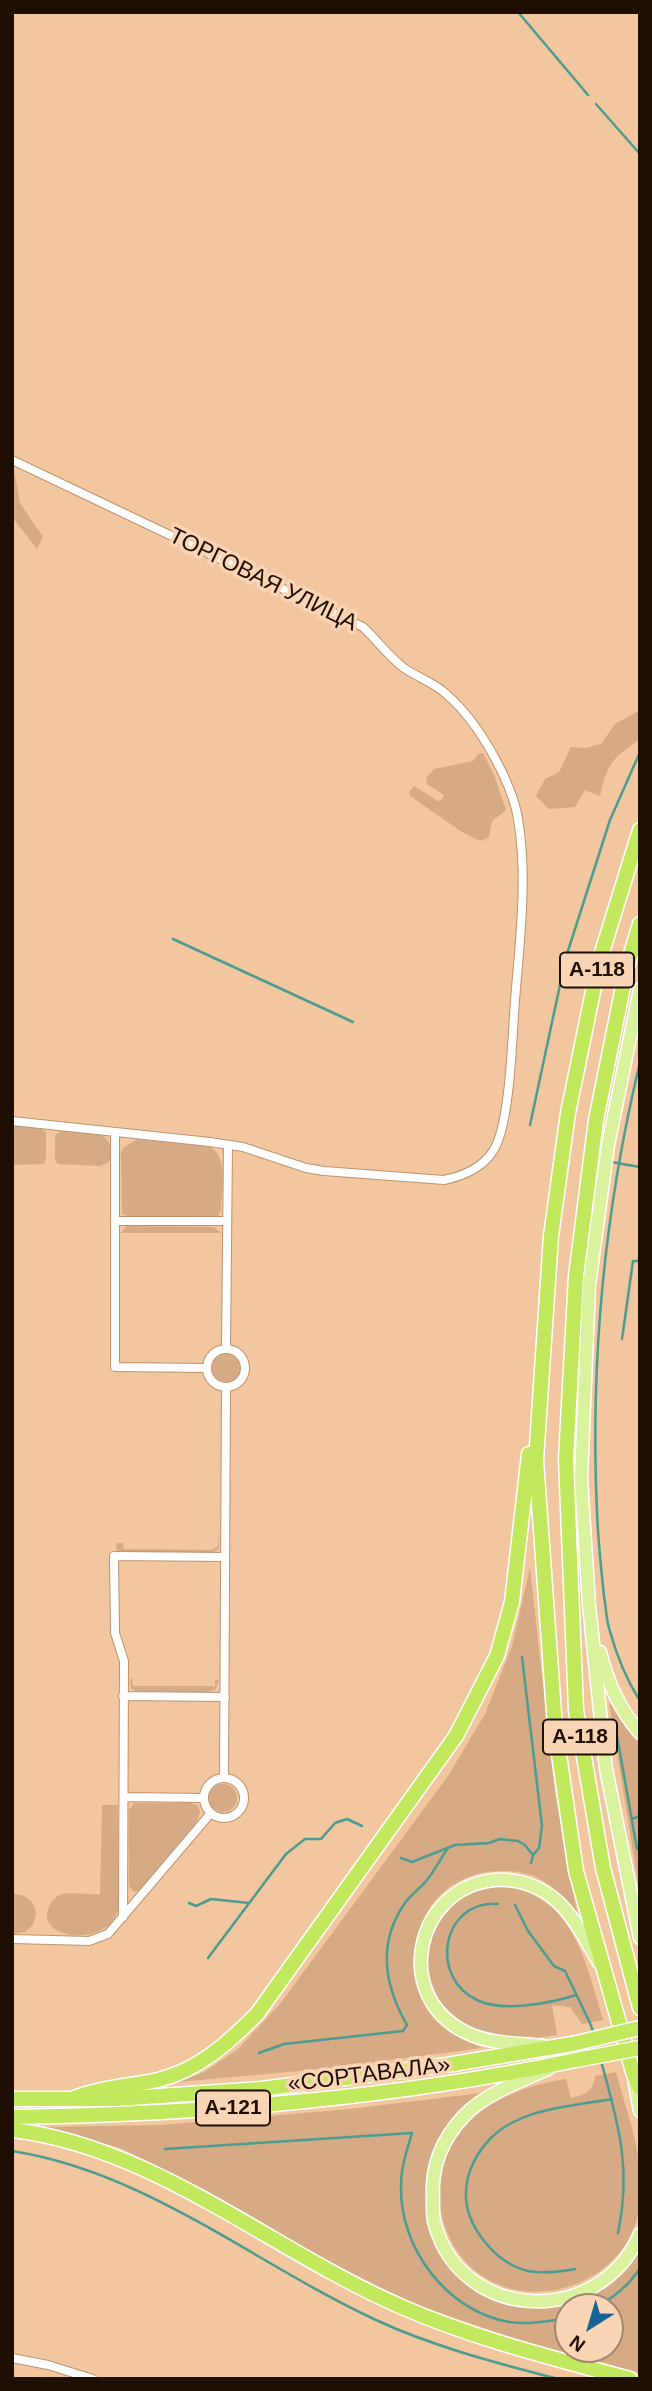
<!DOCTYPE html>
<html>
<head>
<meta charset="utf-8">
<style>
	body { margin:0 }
	#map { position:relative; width:652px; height:2391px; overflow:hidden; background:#f2c69e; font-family:Arial,sans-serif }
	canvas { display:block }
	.frame { position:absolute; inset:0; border:14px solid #1f0f02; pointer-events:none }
	.north { position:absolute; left:554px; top:2293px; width:70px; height:70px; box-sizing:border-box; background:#f9d5b5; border:2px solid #a2866d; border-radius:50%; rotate:217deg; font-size:19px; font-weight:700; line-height:28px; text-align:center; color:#1f0f02 }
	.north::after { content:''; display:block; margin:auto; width:24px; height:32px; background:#156496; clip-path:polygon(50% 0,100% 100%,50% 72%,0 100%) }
</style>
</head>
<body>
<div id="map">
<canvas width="652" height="2391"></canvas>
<div class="frame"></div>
<div class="north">N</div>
</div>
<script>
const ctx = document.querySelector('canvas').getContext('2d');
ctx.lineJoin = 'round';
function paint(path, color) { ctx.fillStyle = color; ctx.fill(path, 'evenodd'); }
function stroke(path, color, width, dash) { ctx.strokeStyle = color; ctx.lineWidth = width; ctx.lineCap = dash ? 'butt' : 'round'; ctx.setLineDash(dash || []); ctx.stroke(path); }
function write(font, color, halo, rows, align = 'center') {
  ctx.font = font + ' Arial,sans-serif'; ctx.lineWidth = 7; ctx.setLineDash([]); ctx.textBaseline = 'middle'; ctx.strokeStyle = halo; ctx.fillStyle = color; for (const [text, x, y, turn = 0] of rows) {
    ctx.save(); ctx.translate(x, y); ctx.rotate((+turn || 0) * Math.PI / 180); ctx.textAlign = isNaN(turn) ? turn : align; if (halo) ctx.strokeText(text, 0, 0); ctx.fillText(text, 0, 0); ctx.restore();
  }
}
paint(new Path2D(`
	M12 469 14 470 20 503 43 537 37 549 12 517Z
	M640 710V739C612 759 608 762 600 796L585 790 575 807 549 809 536 796 545 779 559 772 571 747 585 748 601 744 615 724Z
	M483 753 494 775 506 810 492 821 489 837 480 841 462 832 410 796 409 792 414 786 438 801 442 800 444 795 427 784 426 778 434 769 473 761 478 754Z
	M12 1125 40 1128 46 1132V1158L44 1164 12 1165Z
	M62 1129 100 1134C110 1140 115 1151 109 1162L100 1166 58 1164 55 1159V1136Z
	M137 1139 210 1147C229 1157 221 1191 221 1210L218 1216H127L122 1214 121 1153 123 1148Z
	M126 1226 214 1227 221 1233H121Z
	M212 1368a14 14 0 1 1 28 0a14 14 0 1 1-28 0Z
	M219 1531V1548L213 1553 119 1552 116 1549 117 1543H123L124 1549 212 1550 218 1546Z
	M530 1568 555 1793 577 1912C564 1898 553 1886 536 1877 527 1873 515 1871 505 1871 447 1869 409 1916 415 1972 417 1987 423 2005 433 2017 445 2032 465 2040 482 2048L332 2068 178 2082 204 2072 237 2050 280 2004 448 1776 485 1714 512 1646Z
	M130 1679H132L133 1686H215V1680H219L216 1689 208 1692H137L131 1688Z
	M609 1702 621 1720 640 1741V1878L638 1882Z
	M209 1798a14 14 0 1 1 28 0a14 14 0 1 1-28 0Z
	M134 1803H191L198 1806 200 1812 197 1821 140 1890 134 1892 129 1886V1810Z
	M102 1805H118V1910C107 1949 31 1939 50 1905 52 1900 57 1896 62 1894 73 1892 88 1895 100 1894Z
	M484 1885C570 1885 583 1951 603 2020L582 2024 570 2007 552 2005 557 2035C536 2038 513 2042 493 2036 450 2024 411 1981 431 1935 434 1929 436 1921 440 1915 452 1901 467 1893 484 1885Z
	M12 1894C26 1894 34 1900 36 1914L33 1925 25 1932 12 1934Z
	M616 2072C628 2117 650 2171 637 2218 620 2284 533 2314 478 2273 459 2259 447 2238 442 2216 422 2132 494 2090 566 2079L571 2098C584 2095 594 2091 595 2076Z
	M489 2092 461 2109 435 2145 426 2194 429 2225 441 2252 465 2282 508 2304 547 2307 577 2303 611 2283 640 2249V2373L524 2342 414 2304 324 2260 187 2181 120 2148 43 2127 161 2125 350 2109ZM568 2307H610V2349H568Z`), '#d5aa84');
stroke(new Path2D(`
	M518 12 588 95
	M596 104 640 154
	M173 939 353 1022
	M640 1062C605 1208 590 1361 597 1512 598 1540 601 1568 604 1596 606 1607 606 1618 609 1628 616 1654 626 1679 640 1701
	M530 1125 566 957 610 820 640 752
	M611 1162 640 1167
	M622 1339 633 1261H640
	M522 1657 542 1826 539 1848 533 1855
	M617 1736 637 1849
	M632 1819 640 1816
	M401 1858 412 1862 455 1845 489 1843 500 1839 518 1841 525 1845 533 1855 531 1863
	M189 1903 196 1906 211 1899 249 1903
	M498 1904C441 1900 428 1979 479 2001 505 2012 551 2003 576 1995
	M515 1905 528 1931 554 1966 565 1971 590 2023 594 2034
	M208 1958 286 1854 305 1839H321L335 1823 347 1819 362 1826
	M259 2053 284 2044 403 2031 407 2025C384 1985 377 1943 405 1903 411 1894 421 1888 427 1880 435 1870 441 1858 448 1848
	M601 2061C618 2123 632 2168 618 2233
	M165 2149 412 2133C407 2150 401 2167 401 2185 399 2247 446 2311 509 2322 529 2325 549 2321 568 2318
	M12 2151C147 2172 255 2264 376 2320 434 2347 497 2363 558 2379
	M575 2269C559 2272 544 2274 528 2271 495 2263 464 2225 466 2191 467 2171 477 2152 491 2138 521 2108 572 2106 612 2099
	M595 2307C613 2299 630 2284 640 2268`), '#4c9c90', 2.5);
const street = new Path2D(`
	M12 460 363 627C377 640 388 656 404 668 417 677 433 682 445 693 470 714 489 745 503 774 509 787 516 805 518 819 529 883 518 951 514 1015 512 1046 509 1128 493 1151 483 1167 463 1176 444 1180L324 1171 306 1168 243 1147 210 1142 12 1121
	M115 1132V1367L206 1368
	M116 1221H227
	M226 1348 228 1145
	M207 1368a19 19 0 1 1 38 0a19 19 0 1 1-38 0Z
	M123 1696 225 1697
	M224 1778 226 1387
	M204 1798a20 20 0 1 1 40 0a20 20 0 1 1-40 0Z
	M124 1797 204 1798
	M123 1917 124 1661 115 1633 114 1556 225 1557
	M12 1939 89 1941 108 1934 211 1813
	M12 2358 48 2365 93 2379`);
const primary = new Path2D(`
	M640 989 608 1145 589 1285 581 1479 589 1605 606 1769 640 1938
	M600 1652C607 1681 620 1710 640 1733
	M543 2046C516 2043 489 2044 465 2032 392 1996 415 1888 494 1880 517 1878 541 1886 558 1902 576 1919 587 1943 600 1964
	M548 2069C522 2080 483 2095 464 2116 442 2139 431 2166 433 2198 433 2206 432 2216 435 2225 463 2323 600 2327 640 2234
	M634 2079 640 2111`);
const highway = new Path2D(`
	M640 830 599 962 568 1113 551 1236 536 1460 555 1727 576 1871 633 2072 640 2088
	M640 924 627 967 596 1120 576 1276 566 1459 576 1710 603 1868 640 2008
	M12 2099H116L261 2089 447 2065 572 2044
	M72 2099C98 2088 130 2086 158 2080 199 2070 228 2043 257 2014L456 1736 497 1656 512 1602 529 1454
	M12 2117C203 2114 389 2099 576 2060
	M12 2130C154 2146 274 2252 402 2307 475 2339 553 2358 630 2379`);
stroke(street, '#bd926d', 10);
stroke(primary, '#fff', 15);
stroke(highway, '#fff', 17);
stroke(street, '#fff', 8);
stroke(primary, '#daf29e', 12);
stroke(highway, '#c2e95d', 14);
const highwayBridge = new Path2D(`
	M572 2044 640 2028
	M576 2060 640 2048`);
stroke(highwayBridge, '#fff', 17, []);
stroke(highwayBridge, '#c2e95d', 14);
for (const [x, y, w] of [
	[597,970,74],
	[580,1737,74],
	[233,2108,74]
]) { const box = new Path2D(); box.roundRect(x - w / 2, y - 17.5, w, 35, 5); ctx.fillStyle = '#f9d5b5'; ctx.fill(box); stroke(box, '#1f0f02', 2); }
write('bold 21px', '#1f0f02', null, [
	["А-118",597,970],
	["А-118",580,1737],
	["А-121",233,2108]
]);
write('23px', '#1f0f02', '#f9d5b5', [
	["ТОРГОВАЯ УЛИЦА",263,580,26],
	["«СОРТАВАЛА»",369,2075,-7]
]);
</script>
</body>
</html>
